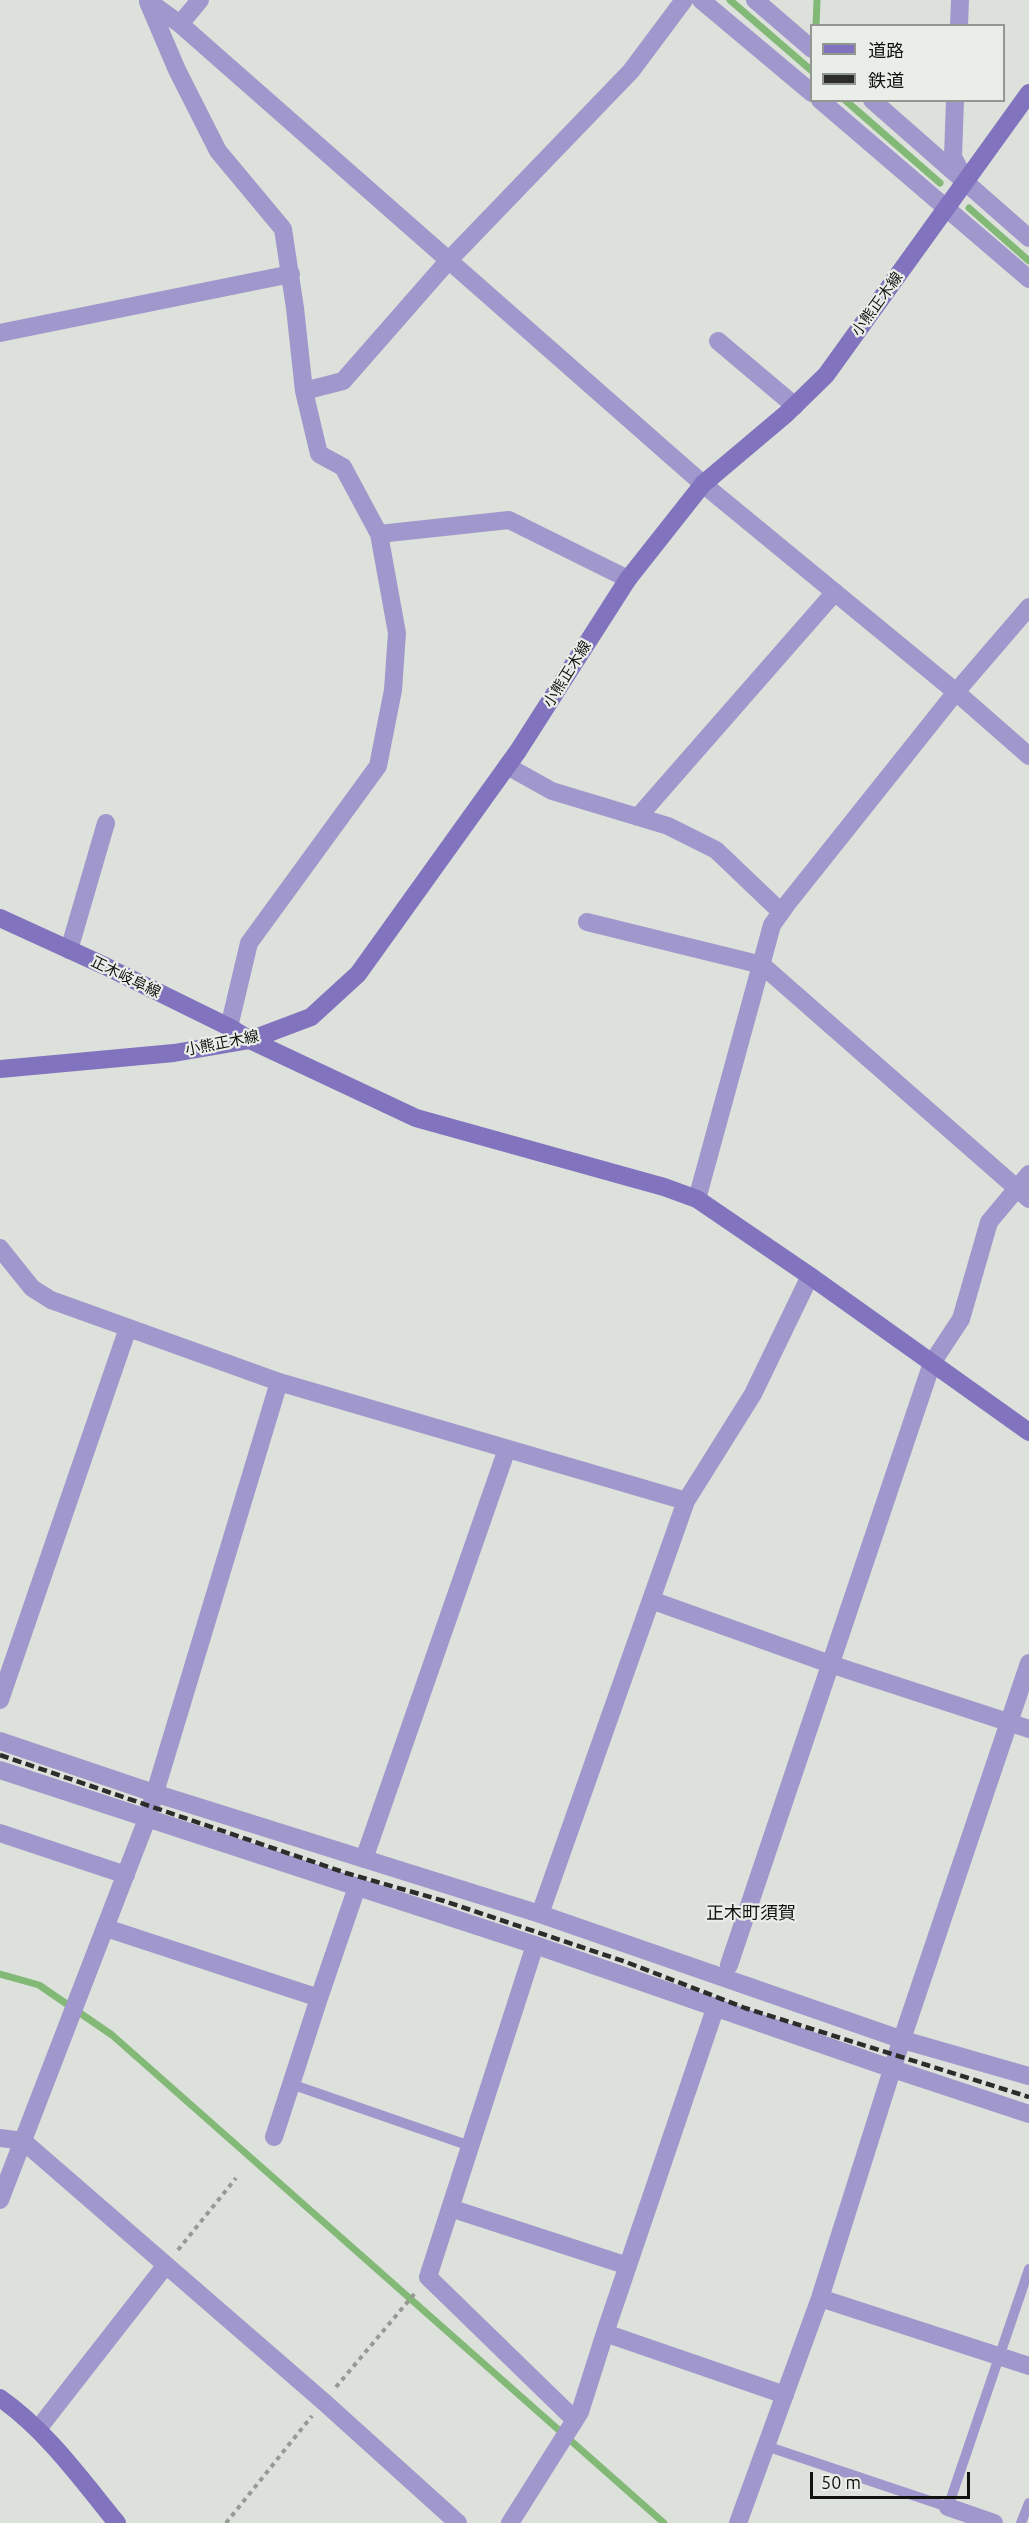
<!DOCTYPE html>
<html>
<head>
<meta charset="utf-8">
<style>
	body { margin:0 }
	#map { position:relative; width:1029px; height:2523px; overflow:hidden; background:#dce1db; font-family:Ubuntu,"Noto Sans JP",sans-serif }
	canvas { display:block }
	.legend { position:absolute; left:810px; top:24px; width:195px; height:78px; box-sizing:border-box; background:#e9efe8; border:2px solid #939792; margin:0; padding:8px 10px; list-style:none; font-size:18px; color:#111210 }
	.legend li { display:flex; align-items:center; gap:12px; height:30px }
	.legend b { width:30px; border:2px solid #939792 }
	.scale { position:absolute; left:810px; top:2472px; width:160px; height:27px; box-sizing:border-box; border:3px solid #111210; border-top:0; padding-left:8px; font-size:18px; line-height:21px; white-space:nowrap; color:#111210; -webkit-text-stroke:4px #e9efe8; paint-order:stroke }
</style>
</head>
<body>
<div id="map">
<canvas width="1029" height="2523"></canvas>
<ul class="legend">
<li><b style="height:8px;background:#8273bf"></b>道路</li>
<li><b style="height:8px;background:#2c2d2b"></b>鉄道</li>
</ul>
<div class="scale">50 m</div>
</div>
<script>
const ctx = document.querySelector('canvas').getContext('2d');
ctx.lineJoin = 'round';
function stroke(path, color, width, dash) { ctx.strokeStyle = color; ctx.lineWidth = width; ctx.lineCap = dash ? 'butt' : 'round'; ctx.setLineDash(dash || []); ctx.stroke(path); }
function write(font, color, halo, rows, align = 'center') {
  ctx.font = font + ' Ubuntu,"Noto Sans JP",sans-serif'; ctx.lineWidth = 4.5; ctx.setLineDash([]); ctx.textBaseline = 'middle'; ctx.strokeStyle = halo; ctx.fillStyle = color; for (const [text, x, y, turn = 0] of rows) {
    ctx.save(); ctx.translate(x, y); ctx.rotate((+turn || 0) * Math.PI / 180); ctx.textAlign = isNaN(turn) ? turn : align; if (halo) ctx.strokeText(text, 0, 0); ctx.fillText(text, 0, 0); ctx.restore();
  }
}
stroke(new Path2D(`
	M730 0 812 71
	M816 26 817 0
	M845 100 940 183
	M969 208 1029 261
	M0 1974 39 1985 112 2035 664 2523`), '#83b976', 7);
stroke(new Path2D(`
	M178 2250 236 2178
	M336 2387 416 2292
	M226 2523 312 2416`), '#969a95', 4, [4.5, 4.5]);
stroke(new Path2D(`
	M291 2084 470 2146
	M766 2446 948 2507 1029 2269
	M1021 2523 1029 2503`), '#a097cc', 10);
stroke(new Path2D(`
	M701 0 812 93
	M755 0 812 49
	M148 1 180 24 703 484 956 692 1029 756
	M148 2 177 70 218 151 283 229 295 308 304 391 319 454 343 467 379 534 397 633 393 690 378 766 249 943 229 1027
	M180 24 200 0
	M959 26 960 0
	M820 100 1029 279
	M872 100 1029 238
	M955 100 953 157 963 176
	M0 333 291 274
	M718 341 795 406
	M304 391 343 381 449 260 631 71 684 0
	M379 534 509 520 628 579
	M507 766 552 791 668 826 716 850 781 912
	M638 817 835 592
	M587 922 762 965 1029 1199
	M69 950 106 823
	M697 1199 772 925 787 904 956 692 1029 607
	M0 1248 32 1288 51 1300 279 1382 686 1501
	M810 1276 753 1394 686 1501 540 1914 903 2040 1029 2076
	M651 1600 830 1664 1029 1729
	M0 1700 128 1328
	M0 1741 154 1793 540 1914
	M0 1770 535 1945 428 2277 575 2420
	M0 1833 126 1875
	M364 1859 507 1449
	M106 1928 319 1998 357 1887
	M535 1945 893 2069 1029 2114
	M729 1965 932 1363 961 1319 989 1222 1029 1174
	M716 2006 605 2333 785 2395
	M274 2137 319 1998
	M0 2138 23 2141 324 2402 458 2523
	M0 2200 147 1819 279 1382
	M450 2208 628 2266
	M820 2298 1029 2366
	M38 2429 166 2265
	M948 2507 994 2523
	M510 2523 580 2412 605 2333
	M738 2523 820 2298 897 2054 1029 1663`), '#a097cc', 18);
stroke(new Path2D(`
	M0 918 105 966 229 1027 250 1040 416 1118 664 1187 697 1199 810 1276 1029 1432
	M0 1069 174 1053 250 1040 311 1017 358 974 518 751 628 579 703 484 786 414 826 375 1029 93
	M0 2398C47 2431 81 2479 117 2523`), '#8273bf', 18);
stroke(new Path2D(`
	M0 1755 346 1873 444 1901 626 1962 745 2008 1029 2097`), '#2c2d2b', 4.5, [9, 4.5]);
write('15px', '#111210', '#e9efe8', [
	["小熊正木線",877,304,-54],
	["小熊正木線",567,674,-58],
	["正木岐阜線",126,977,26],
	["小熊正木線",222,1043,-11]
]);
write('18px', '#111210', '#e9efe8', [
	["正木町須賀",751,1913]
]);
</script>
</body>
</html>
